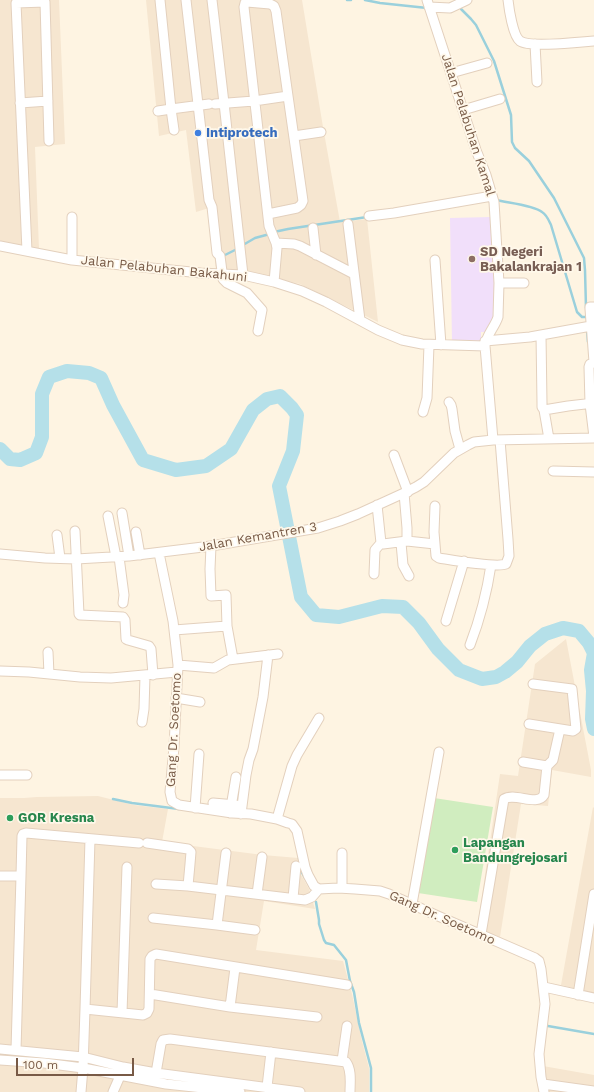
<!DOCTYPE html>
<html>
<head>
<meta charset="utf-8">
<style>
	body { margin:0 }
	#map { position:relative; width:594px; height:1092px; overflow:hidden; background:#fef4e2; font-family:"Work Sans",sans-serif }
	canvas { display:block }
	.scale { position:absolute; left:16px; top:1058px; width:118px; height:18px; box-sizing:border-box; border:2px solid #785a46; border-top:0; padding-left:5px; font-size:12px; line-height:14px; white-space:nowrap; color:#785a46; -webkit-text-stroke:3px #fff8ea; paint-order:stroke }
</style>
</head>
<body>
<div id="map">
<canvas width="594" height="1092"></canvas>
<div class="scale">100 m</div>
</div>
<script>
const ctx = document.querySelector('canvas').getContext('2d');
ctx.lineJoin = 'round';
function paint(path, color) { ctx.fillStyle = color; ctx.fill(path, 'evenodd'); }
function stroke(path, color, width, dash) { ctx.strokeStyle = color; ctx.lineWidth = width; ctx.lineCap = dash ? 'butt' : 'round'; ctx.setLineDash(dash || []); ctx.stroke(path); }
function write(font, color, halo, rows, align = 'center') {
  ctx.font = font + ' "Work Sans",sans-serif'; ctx.lineWidth = 3.5; ctx.setLineDash([]); ctx.textBaseline = 'middle'; ctx.strokeStyle = halo; ctx.fillStyle = color; for (const [text, x, y, turn = 0] of rows) {
    ctx.save(); ctx.translate(x, y); ctx.rotate((+turn || 0) * Math.PI / 180); ctx.textAlign = isNaN(turn) ? turn : align; if (halo) ctx.strokeText(text, 0, 0); ctx.fillText(text, 0, 0); ctx.restore();
  }
}
paint(new Path2D(`
	M0 0H59L65 144 35 147 39 249 0 242Z
	M146 0H302L323 127 340 222 367 219 378 322 300 284 268 276 216 270 209 208 196 212 186 130 159 136Z
	M566 639 591 770V777L552 770 548 806 521 804 500 937 477 929 500 774 518 776 535 664Z
	M98 796 134 805 168 809 162 842 263 855 298 858 299 871 309 889 315 909 264 901 256 950 343 961 352 994 362 1041 369 1068V1092H0V798H24L37 797Z
	M593 807 594 808V993L561 985Z
	M543 1066 594 1075V1092H548Z`), '#f6e6d0');
paint(new Path2D(`
	M491 217 496 300 495 314 487 332H481V344L452 343 450 218Z`), '#f1dffa');
paint(new Path2D(`
	M434 798 493 807 477 902 418 893Z`), '#d0edbf');
stroke(new Path2D(`
	M347 0H351
	M365 0 380 3 427 8
	M456 0 461 9 471 19 476 25 494 61 511 115 512 142 515 148 529 161 554 198 584 258 585 270 586 308
	M496 200C508 203 533 205 542 212 547 215 549 221 551 225L577 312 582 317H586
	M274 232 288 229 367 217
	M243 245 255 238 266 235
	M225 255 237 249
	M587 329 588 342
	M113 799 132 803 179 809
	M299 858 301 871 305 878
	M316 902 319 920V924L324 940 326 943 334 945 346 960 350 981 354 992 359 1023 371 1068V1092
	M548 1026 594 1034`), '#9ad0dc', 2.5);
stroke(new Path2D(`
	M0 449 10 459 20 460 36 453 42 437V394L49 377 67 371 89 373 101 378 113 405 143 460 176 470 206 466 231 449 253 410 267 399 280 396 292 408 297 415 293 451 279 486 301 597 316 615 339 617 382 606 403 607 419 623 438 649 459 670 482 679 496 677 505 672 517 662 530 646 545 634 563 628 579 631 589 643 594 653 591 670 593 691 592 719 594 729`), '#b5e0e9', 14);
const minor = new Path2D(`
	M160 0 171 109 209 104
	M186 0 209 200 212 207 217 253 220 256 223 279 227 283 247 293 262 310 258 331
	M212 0 224 103 243 275
	M427 0 476 150 486 175 494 202 499 283 498 317C495 327 486 335 485 346L493 440
	M508 0C509 9 513 36 520 41 530 48 580 42 594 41
	M429 7 450 8 467 0
	M535 44 537 82
	M451 73 487 63
	M20 103 48 101
	M215 104 254 101 288 96 303 201 301 205 297 208 268 214
	M463 110 500 99
	M158 111 171 109 174 130
	M294 136 321 132
	M369 216 394 213 492 196
	M348 224 360 320
	M313 228 316 255
	M276 243 294 244 300 246 354 274
	M0 246 72 260 201 273 243 275 274 282 302 291 326 302 378 330 402 340 422 344 485 346
	M27 251 16 3 45 2 49 141
	M72 260V217
	M435 260 441 345
	M274 282 277 248 276 243 269 226 244 7 245 3 247 2 270 4 274 6 276 11 288 96
	M499 283H524
	M594 307H590V309L594 362
	M541 335 542 403V407L544 410 568 406 594 403
	M485 341 530 337 591 326
	M594 363 590 364 589 367 590 404 594 437
	M449 402 451 405 452 409 455 431 460 449
	M544 410 549 439
	M423 412 427 398 429 345
	M394 455 408 492
	M553 471 594 472
	M404 493 407 528V541
	M377 505 381 543 383 544 407 541 435 544
	M435 506 434 532 436 556 439 558C452 560 496 568 506 564L509 556 508 539 500 440
	M122 513 129 556
	M108 516 116 557
	M75 531 79 614 80 615 123 617 125 620 126 639 128 640 149 646 151 649 153 675
	M136 532 140 555
	M57 535 60 558
	M401 543 403 565 409 576
	M211 546 210 569 211 596 226 595 227 626 233 659
	M159 553 173 621 178 665 174 747 170 792 172 801 179 805 232 813 251 814 277 819 288 823 292 824 297 831 305 867 308 875 314 886 319 889 338 888 355 889 380 891 389 894 438 916 535 958 539 961 541 969 545 1004 539 1054 541 1077 544 1092
	M0 554 45 558 76 559 129 556 211 546 318 528 340 521 358 514 404 493 416 487 424 482 454 453 468 445 474 442 493 440 594 438
	M119 557 124 595 123 603
	M374 574 375 550 381 543
	M446 621 464 561
	M174 630 227 626
	M470 645C480 619 487 592 491 565
	M48 652 49 674
	M178 665 214 668 228 660 278 654
	M0 671 29 672 80 677 111 678 177 672
	M176 698 200 702
	M142 722 144 709 145 676
	M529 724 573 731 576 729 572 689 533 684
	M523 762 547 766
	M0 775H27
	M213 803 236 805
	M195 808 199 754
	M230 813 236 777
	M241 814 246 775 249 760 253 749 263 697 268 655
	M277 819 292 766 297 755 319 718
	M147 843 188 849 191 852 190 864 188 886
	M0 876H21L16 1050
	M21 876 22 836 23 834 26 833 139 843
	M156 884 188 886 305 900 312 897 319 889
	M342 888V853
	M257 894 262 857
	M293 898 296 866
	M412 904 439 752
	M153 918 217 925 226 853
	M217 925 255 930
	M481 934 504 799C515 792 537 807 544 795L547 766 553 760 560 729
	M544 987 594 998
	M150 994 230 1007 235 968
	M578 995 594 894
	M230 1007 317 1017
	M85 1009 143 1015 147 1013 149 1009 150 959 152 956 156 954 347 985
	M122 1013 127 867
	M0 1049 83 1057 123 1067 156 1073 300 1092
	M0 1060 44 1063 83 1068 166 1084 240 1092
	M342 1061 347 1026
	M156 1073 161 1044 163 1040 170 1039 346 1062C352 1070 350 1083 350 1092
	M543 1084 594 1091
	M267 1087 271 1052
	M81 1092 83 1068 85 1009 90 839
	M113 1092 120 1076`);
stroke(minor, '#e3d0bd', 11);
stroke(minor, '#fff', 9);
for (const [x, y, r, color] of [
	[198,133,4,"#3f7fe0"],
	[472,259,4,"#8d6e63"],
	[10,818,4,"#2e9e5b"],
	[455,850,4,"#2e9e5b"]
]) { const dot = new Path2D(); dot.arc(x, y, r, 0, 2 * Math.PI); ctx.fillStyle = color; ctx.fill(dot); stroke(dot, '#fff8ea', 1.5); }
write('13px', '#785a46', '#fff8ea', [
	["Jalan Pelabuhan Kamal",468,125,72],
	["Jalan Pelabuhan Bakahuni",164,269,6],
	["Jalan Kemantren 3",258,537,-10],
	["Gang Dr. Soetomo",174,730,-87],
	["Gang Dr. Soetomo",442,918,24]
]);
write('bold 13px', '#366cbe', '#fff8ea', [
	["Intiprotech",206,133]
], 'left');
write('bold 13px', '#785e54', '#fff8ea', [
	["SD Negeri",480,252],
	["Bakalankrajan 1",480,267]
], 'left');
write('bold 13px', '#27864d', '#fff8ea', [
	["GOR Kresna",18,818],
	["Lapangan",463,843],
	["Bandungrejosari",463,858]
], 'left');
</script>
</body>
</html>
